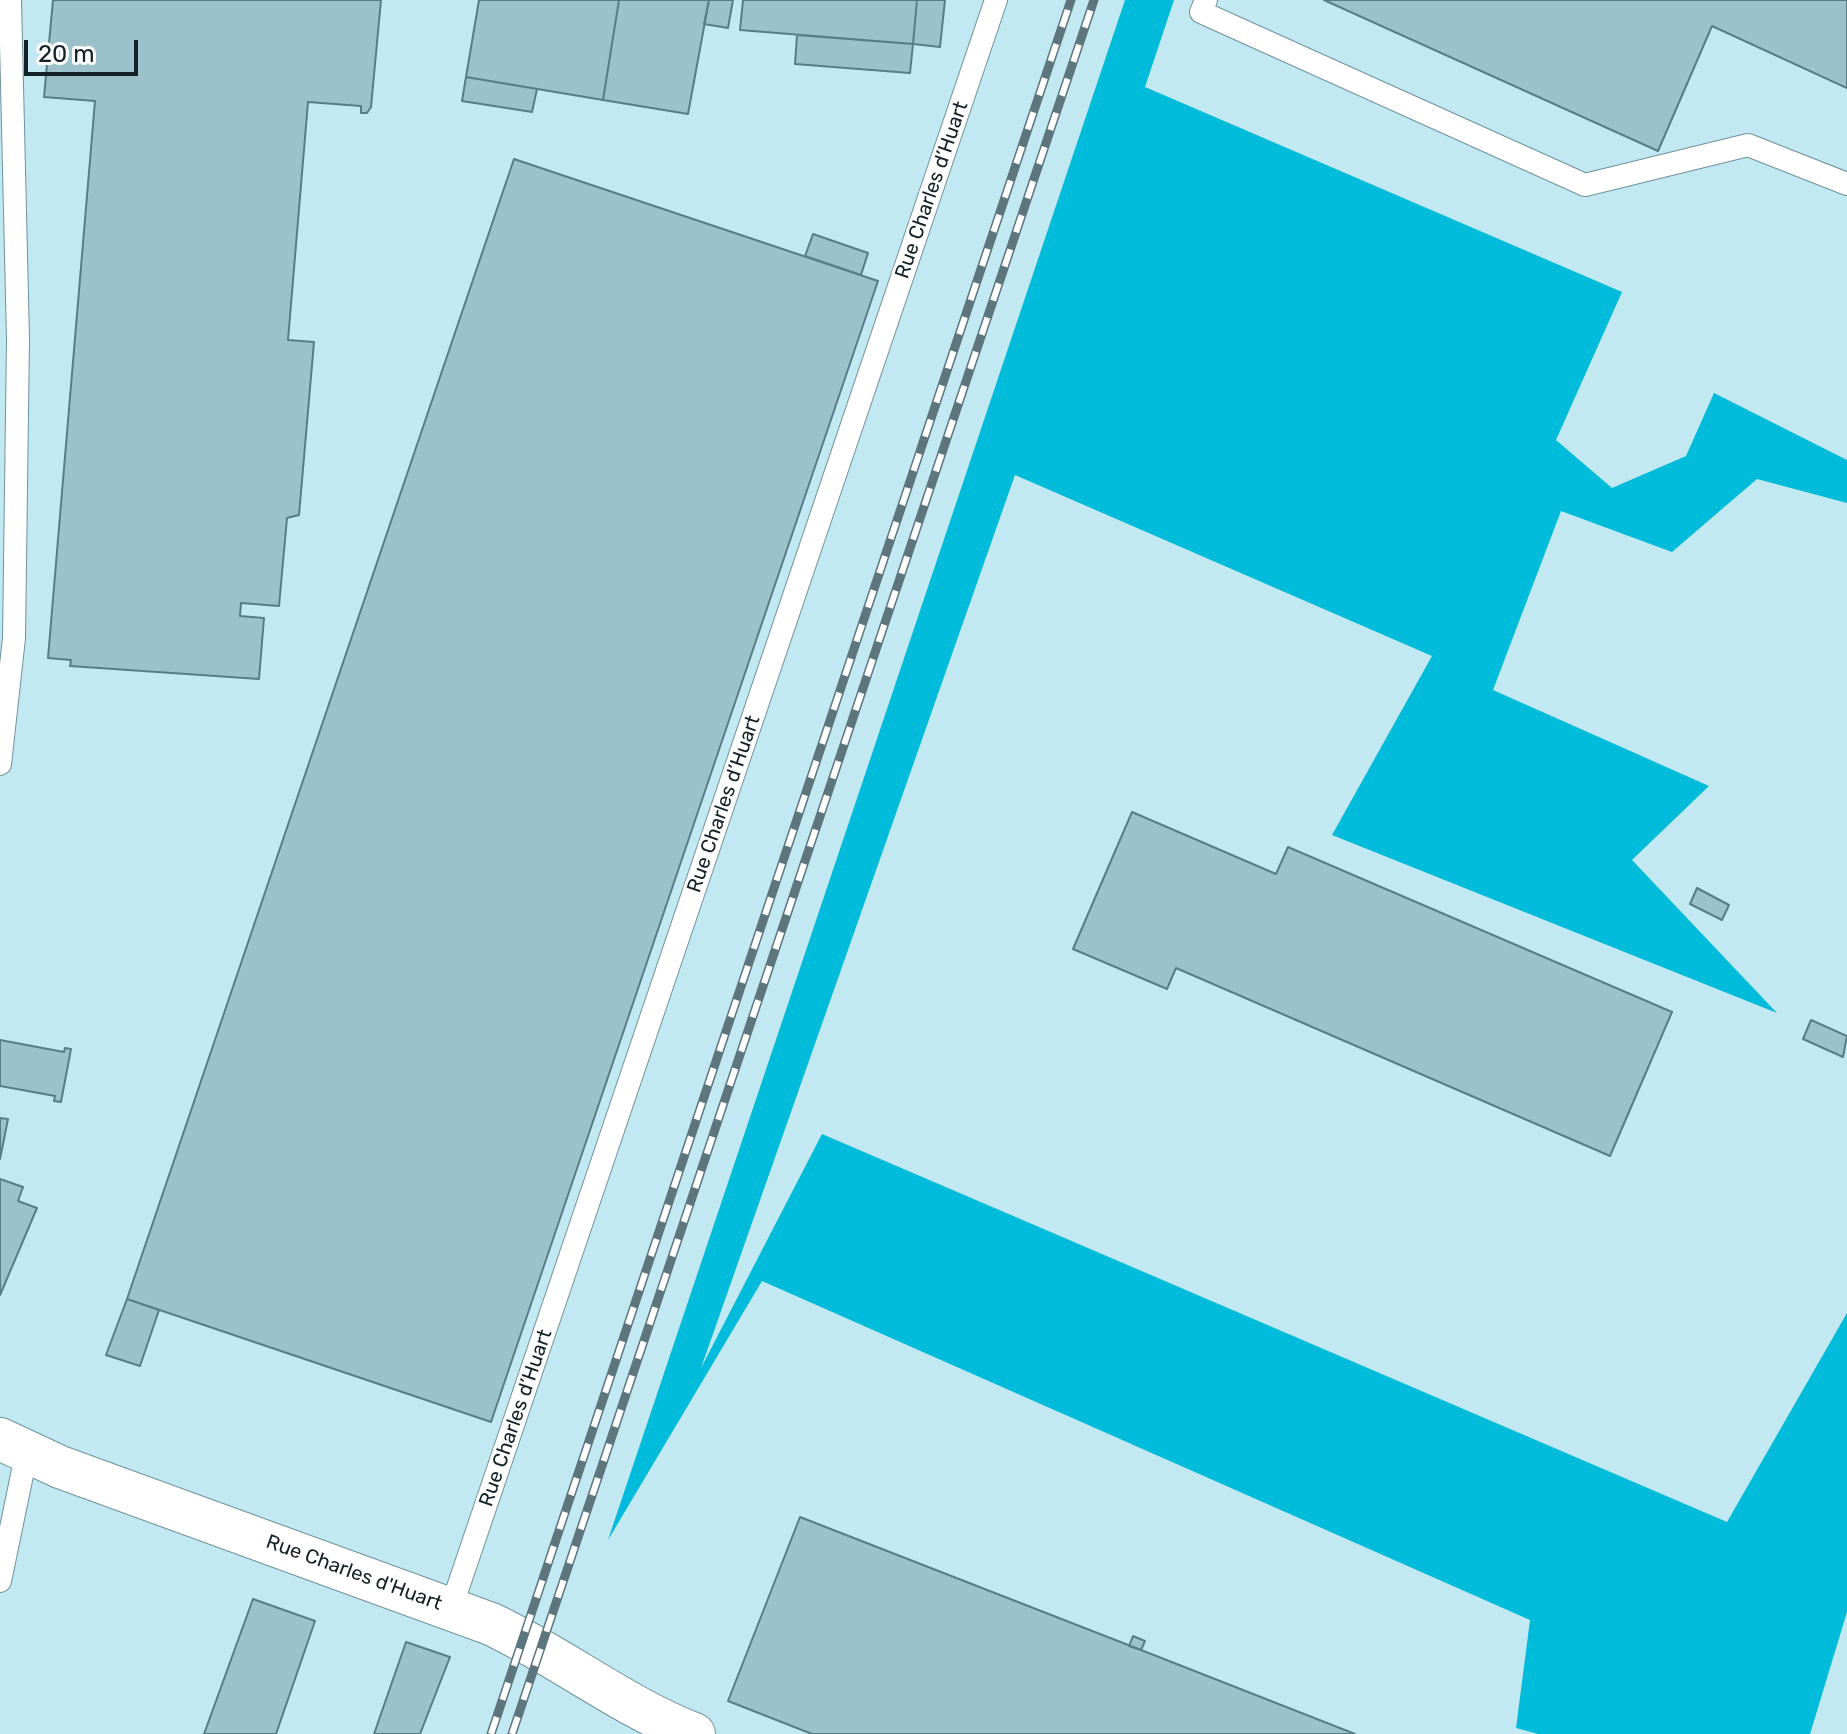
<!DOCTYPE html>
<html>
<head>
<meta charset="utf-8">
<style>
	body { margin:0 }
	#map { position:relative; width:1847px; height:1734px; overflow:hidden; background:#c2e8f2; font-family:Rubik,sans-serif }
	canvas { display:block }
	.scale { position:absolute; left:24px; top:40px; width:114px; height:36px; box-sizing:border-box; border:4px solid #132226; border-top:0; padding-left:10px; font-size:24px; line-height:28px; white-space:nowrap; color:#132226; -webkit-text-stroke:6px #fff; paint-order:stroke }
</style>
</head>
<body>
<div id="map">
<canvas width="1847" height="1734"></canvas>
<div class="scale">20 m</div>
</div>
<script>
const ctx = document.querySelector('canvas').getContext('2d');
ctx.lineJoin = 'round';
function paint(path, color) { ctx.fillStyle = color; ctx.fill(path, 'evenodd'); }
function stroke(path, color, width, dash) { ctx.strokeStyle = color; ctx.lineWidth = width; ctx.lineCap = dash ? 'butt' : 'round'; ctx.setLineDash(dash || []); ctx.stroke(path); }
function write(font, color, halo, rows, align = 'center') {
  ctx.font = font + ' Rubik,sans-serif'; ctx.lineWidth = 6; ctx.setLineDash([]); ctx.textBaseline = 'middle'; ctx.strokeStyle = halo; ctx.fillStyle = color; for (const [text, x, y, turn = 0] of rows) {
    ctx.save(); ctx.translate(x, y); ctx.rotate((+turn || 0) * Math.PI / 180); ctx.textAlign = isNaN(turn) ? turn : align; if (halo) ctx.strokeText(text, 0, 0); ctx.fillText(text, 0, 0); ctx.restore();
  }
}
paint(new Path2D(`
	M1125 0H1174L1145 87 1622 292 1556 440 1612 488 1686 456 1714 393 1847 460V503L1757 479 1672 552 1561 511 1493 690 1709 786 1632 860 1777 1013 1332 835 1432 656 1015 475 701 1368 822 1134 1727 1522 1847 1313V1612L1810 1734H1538L1516 1728 1530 1620 762 1281 608 1540Z`), '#00bbd9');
const building = new Path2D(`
	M53 0H381L371 107 367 113H361V106L308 102 288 340 314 342 299 515 287 518 279 606 241 603 240 616 264 618 259 679 70 666 71 660 48 658 95 101 44 97Z
	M479 0H619L603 100 466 77Z
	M619 0H709L688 114 603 100Z
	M709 0H733L728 28 704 24Z
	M743 0H917L913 44 740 30Z
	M917 0H945L940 47 913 44Z
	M1324 0H1847V88L1712 26 1658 151Z
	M797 35 913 44 910 73 795 64Z
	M466 77 537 89 532 112 462 101Z
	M514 159 878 281 491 1422 127 1299Z
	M813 234 868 253 861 275 805 256Z
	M1132 812 1276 874 1288 847 1672 1012 1610 1156 1176 968 1167 989 1073 949Z
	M1697 888 1729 905 1722 920 1690 904Z
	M1811 1020 1847 1036 1843 1057 1803 1039Z
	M0 1040 64 1052 65 1048 71 1049 61 1102 54 1101 55 1096 0 1086Z
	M0 1118 8 1119 0 1159Z
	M0 1179 23 1187 18 1201 37 1208 0 1295Z
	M127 1299 159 1310 140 1366 106 1355Z
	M800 1517 1141 1650 1355 1734H812L728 1701Z
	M253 1599 315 1621 276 1734H204Z
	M1133 1636 1145 1641 1141 1650 1129 1646Z
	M406 1642 450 1657 420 1734H374Z`);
paint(building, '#9bc1ca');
stroke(building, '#597d86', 2);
const lane = new Path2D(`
	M1206 0 1201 12 1585 185 1748 145 1847 184
	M0 764 14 638 18 339 10 0
	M0 1581 27 1451
	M451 1608 996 0`);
const street = new Path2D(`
	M0 1439 60 1467 491 1624C561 1657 622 1706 694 1734`);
stroke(lane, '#6e939b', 24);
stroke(street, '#6e939b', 44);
stroke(lane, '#fff', 22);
stroke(street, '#fff', 42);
const rail = new Path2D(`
	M491 1734 1071 0
	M512 1734 1094 0`);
stroke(rail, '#5d767d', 9);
stroke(rail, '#fff', 6, [18]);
write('20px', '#132226', '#fff', [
	["Rue Charles d’Huart",932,190,-71],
	["Rue Charles d’Huart",724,804,-71],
	["Rue Charles d’Huart",516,1418,-71],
	["Rue Charles d'Huart",354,1573,20]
]);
</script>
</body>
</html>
